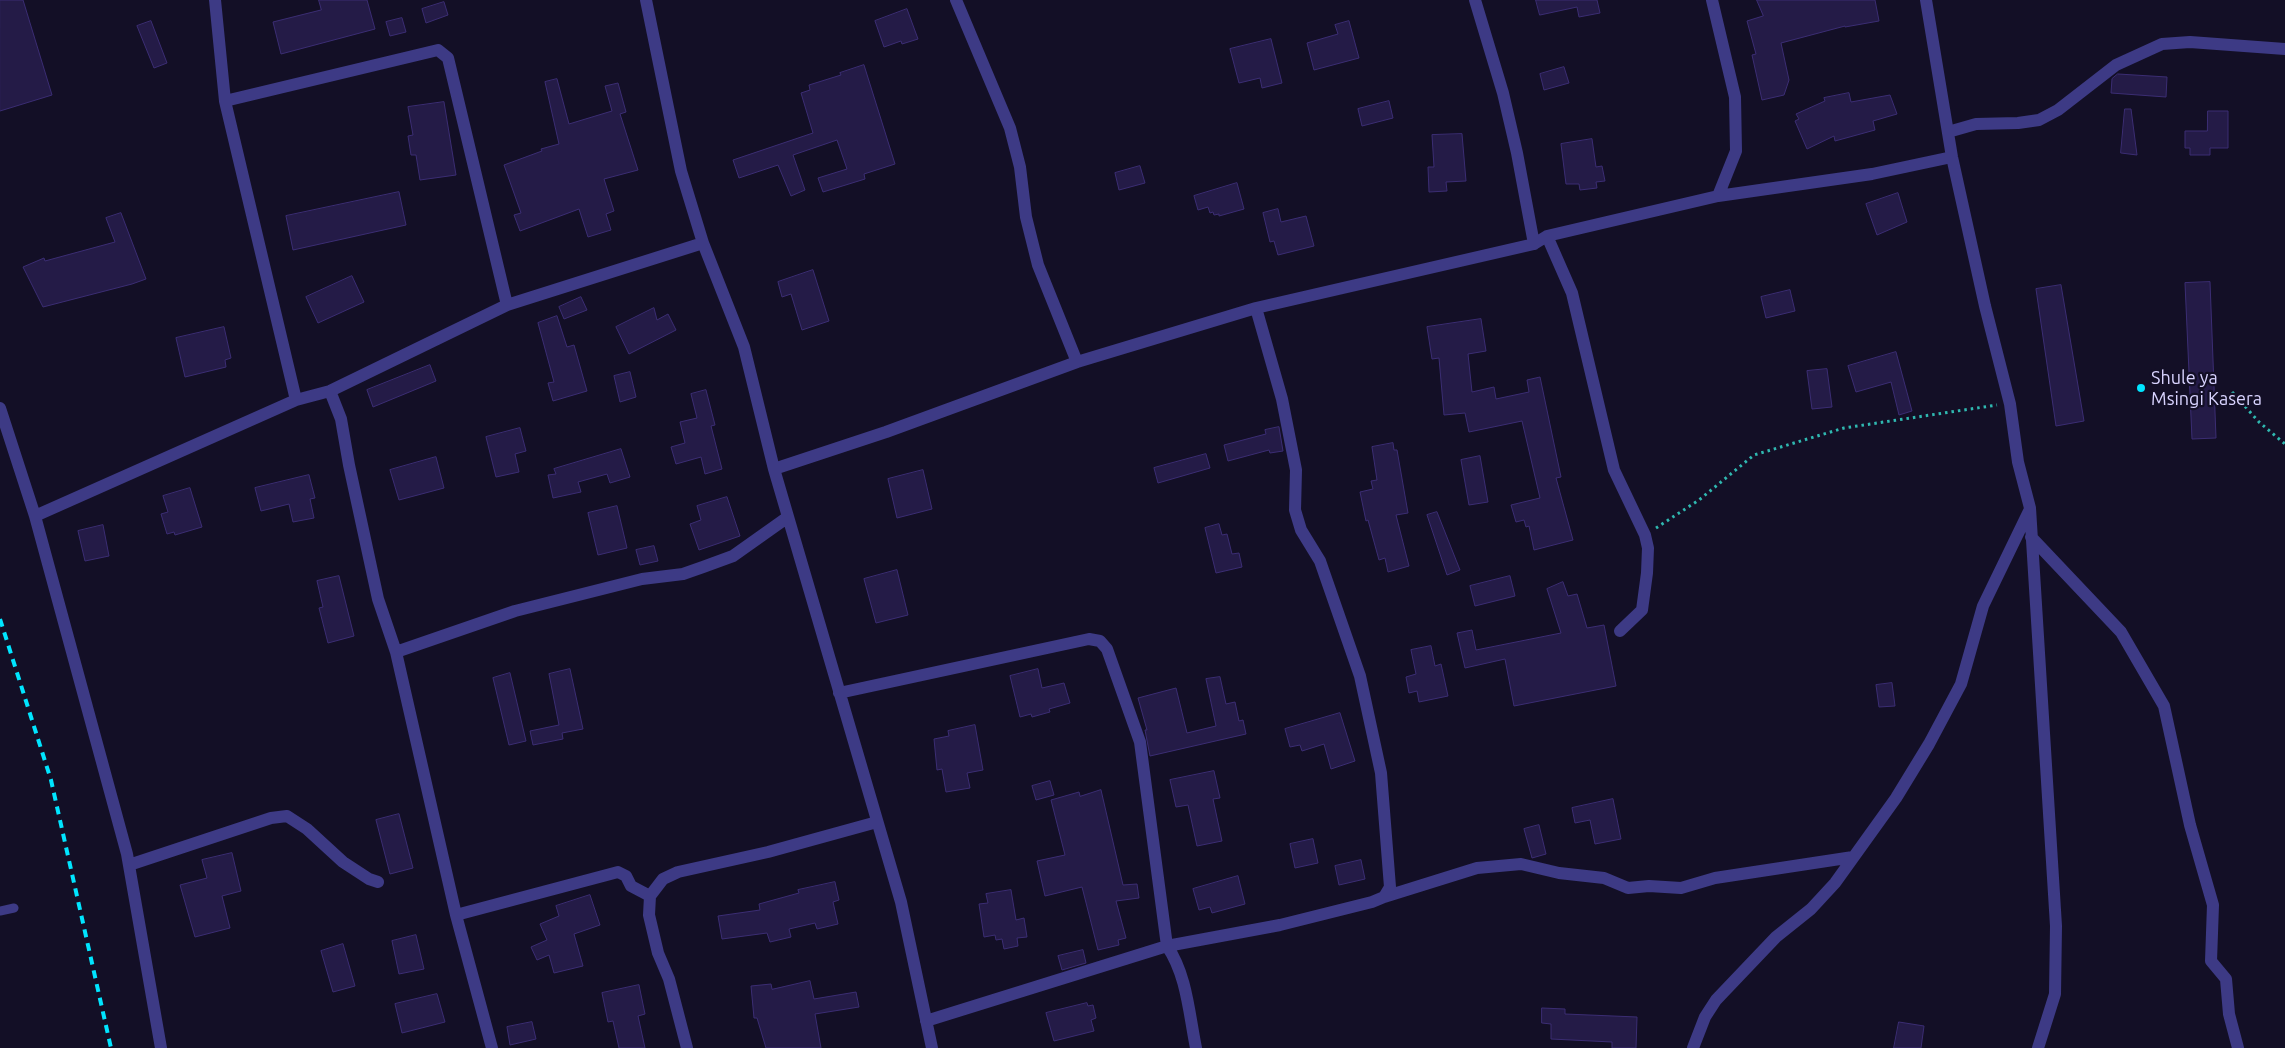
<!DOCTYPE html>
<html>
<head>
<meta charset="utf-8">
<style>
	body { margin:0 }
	canvas { display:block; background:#130f26 }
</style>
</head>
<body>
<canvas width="2285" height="1048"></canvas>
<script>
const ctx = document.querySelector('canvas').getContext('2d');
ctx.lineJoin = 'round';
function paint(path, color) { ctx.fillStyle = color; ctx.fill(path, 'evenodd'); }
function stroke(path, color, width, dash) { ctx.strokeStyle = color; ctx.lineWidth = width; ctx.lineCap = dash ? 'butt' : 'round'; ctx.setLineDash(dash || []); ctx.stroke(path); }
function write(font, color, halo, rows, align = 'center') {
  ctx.font = font + ' Ubuntu,sans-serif'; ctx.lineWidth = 4.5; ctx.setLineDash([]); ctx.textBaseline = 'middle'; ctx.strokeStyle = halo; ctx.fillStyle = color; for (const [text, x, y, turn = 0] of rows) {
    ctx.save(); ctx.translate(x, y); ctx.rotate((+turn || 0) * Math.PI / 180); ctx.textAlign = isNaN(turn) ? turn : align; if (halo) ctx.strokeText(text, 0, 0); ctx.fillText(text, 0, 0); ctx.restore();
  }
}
const building = new Path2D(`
	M0 0H23L52 95 0 111Z
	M319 0H367L375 29 281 54 273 22 321 10Z
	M1536 0H1597L1600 13 1579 17 1577 7 1540 15Z
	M1757 0H1875L1879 21 1845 27V26L1781 43 1789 80 1784 95 1762 100 1752 55 1756 54 1747 21 1763 16Z
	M444 2 448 15 426 23 422 9Z
	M907 9 918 39 902 44 901 41 884 47 875 21Z
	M402 18 406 32 390 36 386 22Z
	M151 21 167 63 154 68 137 26Z
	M1349 21 1359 58 1314 70 1307 43 1338 34 1335 25Z
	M1271 39 1282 83 1262 88 1260 78 1239 83 1230 49Z
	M864 65 895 164 864 174 865 179 823 192 818 178 847 169 837 140 793 155 805 190 791 196 778 165 739 178 733 160 813 133 801 93 810 90 809 85 841 75 840 73Z
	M1564 67 1569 83 1544 90 1540 74Z
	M2118 74 2167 77 2166 97 2111 93 2112 79Z
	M557 79 569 124 612 111 605 86 618 83 626 112 620 114 638 170 604 179 614 211 606 214 611 230 588 237 579 209 520 231 514 215 521 213 504 165 542 151 541 149 559 144 545 82Z
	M1849 93 1851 102 1890 95 1897 114 1873 121 1875 130 1835 141 1834 136 1807 149 1795 121 1799 119 1796 114 1825 101 1824 98Z
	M1389 101 1393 118 1362 126 1358 109Z
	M444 102 456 175 420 180 416 155H411L408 136 413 135 408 107Z
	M2125 109H2131L2137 155 2121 153Z
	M2208 111H2228V148H2210V155H2190V148H2185V131H2207Z
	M1462 134 1466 181 1446 182 1447 191 1429 192 1428 167H1434L1432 135Z
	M1592 139 1596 167 1602 166 1605 181 1596 182 1597 188 1580 190 1579 184H1566L1561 144Z
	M1140 166 1145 183 1119 190 1115 173Z
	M1237 183 1244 209 1219 216V214L1214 215 1213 212 1210 213 1208 207 1198 210 1194 196Z
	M399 192 406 225 293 250 286 216Z
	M1898 193 1907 222 1877 235 1866 204Z
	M1278 209 1281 222 1306 216 1314 246 1278 255 1274 241 1270 242 1263 213Z
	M121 213 146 279 132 284 43 307 23 267 44 258 45 261 115 242 106 218Z
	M813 270 829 321 802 330 791 294 782 297 778 282Z
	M352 276 364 302 318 323 306 297Z
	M2210 282 2216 438 2192 439 2185 283Z
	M2061 285 2084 421 2056 426 2036 289Z
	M1790 290 1795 311 1766 318 1761 297Z
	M581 297 587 310 564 319 559 307Z
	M654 308 657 320 668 314 676 330 629 354 616 327Z
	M557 316 567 347 574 345 587 391 553 401 548 383 554 382 538 323Z
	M1481 319 1486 351 1468 354 1472 392 1494 387 1496 399 1529 392 1527 380 1540 377 1561 477 1556 478 1573 540 1534 550 1529 526 1526 527 1524 520 1516 522 1511 505 1540 498 1522 421 1469 432 1465 413 1444 415 1439 358 1432 359 1427 327Z
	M224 327 231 358 225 360 226 367 185 377 176 338Z
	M1896 352 1912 411 1899 415 1891 382 1856 392 1848 366Z
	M430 365 436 381 373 407 367 390Z
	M1827 369 1832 407 1812 409 1807 371Z
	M630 372 636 397 620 402 614 376Z
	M706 390 715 425 711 426 722 469 705 474 701 457 676 464 671 447 685 443 680 422 697 418 691 394Z
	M1279 427 1283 451 1270 453 1269 450 1228 461 1224 445 1266 434 1265 430Z
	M520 428 526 451 515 454 519 472 496 477 486 437Z
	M1393 443 1394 450H1397L1408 513 1396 515 1409 566 1388 572 1385 558 1379 560 1368 520 1366 521 1360 492 1373 489 1371 481 1377 480 1372 447Z
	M621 449 630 477 610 483 607 474 578 482 581 492 553 498 548 475 556 474 554 469Z
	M1206 454 1210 468 1158 483 1154 468Z
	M1480 456 1488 502 1469 505 1461 460Z
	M436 457 444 488 399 500 390 470Z
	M923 470 932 509 897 518 888 479Z
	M309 475 315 498 310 499 314 518 293 522 289 504 261 511 255 488Z
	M190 488 202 527 175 535 174 532 167 534 161 514 168 512 163 496Z
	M727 497 740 536 699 550 690 524 701 520 697 506Z
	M617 506 627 548 598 555 588 513Z
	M1437 512 1460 570 1447 575 1427 515Z
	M1219 524 1222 535 1227 534 1232 554 1239 553 1242 567 1216 573 1205 528Z
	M103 525 109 556 85 561 78 531Z
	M654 546 658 561 640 565 636 550Z
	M897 570 908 615 876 623 864 579Z
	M339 576 354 636 328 643 319 608 323 607 317 581Z
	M1510 576 1515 596 1475 606 1470 586Z
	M1563 582 1568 596 1577 594 1587 628 1604 625 1616 686 1514 706 1505 659 1465 668 1457 633 1472 630 1476 650 1561 633 1547 589Z
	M1431 646 1435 666 1441 664 1448 696 1419 702 1417 691 1409 693 1406 677 1416 674 1411 650Z
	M570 669 583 729 562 733 563 739 533 745 530 731 559 725 549 674Z
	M1038 669 1042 688 1064 683 1070 703 1049 709 1050 712 1032 717 1031 714 1020 717 1010 676Z
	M510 673 526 741 509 745 493 678Z
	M1220 677 1226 704 1235 702 1239 721 1243 720 1246 734 1150 756 1145 730H1147L1138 698 1176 688 1187 733 1216 726 1206 679Z
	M1892 683 1895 706 1879 707 1876 685Z
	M1340 713 1355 761 1331 769 1324 744 1302 751 1300 745 1290 747 1285 729Z
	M975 725 983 770 967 773 970 788 946 792 942 769 937 770 934 739 949 736 948 731Z
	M1214 771 1220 798 1213 799 1222 841 1197 846 1188 805 1176 807 1170 780Z
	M1050 781 1054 795 1036 800 1032 786Z
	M1101 790 1123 885 1137 884 1139 898 1116 901 1126 938 1118 940 1119 945 1098 950 1082 887 1045 896 1037 861 1065 855 1051 800 1079 792 1080 796Z
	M1613 799 1621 839 1595 844 1590 820 1575 823 1572 808Z
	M399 814 413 868 390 874 376 820Z
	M1539 825 1546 854 1532 858 1524 829Z
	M1313 839 1318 863 1295 868 1290 844Z
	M232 853 241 891 222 896 230 928 195 937 180 885 207 878 202 860Z
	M1361 860 1365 879 1339 885 1335 866Z
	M1238 876 1245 904 1212 913 1210 907 1199 910 1193 889Z
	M835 882 839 900 833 902 838 924 817 929 815 923 789 929 791 937 770 942 767 933 722 939 718 916 760 910 759 904 799 893 798 890Z
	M1011 890 1016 920 1024 918 1027 937 1017 938 1018 946 1004 949 1002 939 996 940 995 935 984 937 979 904 988 903 986 894Z
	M590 895 600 925 574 934 583 966 554 973 549 955 537 960 531 947 547 940 540 924 559 916 556 906Z
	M416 935 424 969 399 974 392 941Z
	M343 944 355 986 333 992 321 951Z
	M1083 950 1086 963 1062 970 1058 956Z
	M810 981 814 999 856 992 859 1007 815 1014 821 1048H766L757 1018H754L751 986 771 984 772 989Z
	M639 985 645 1014 638 1016 645 1048H619L613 1021 608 1022 602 993Z
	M437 994 445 1022 402 1033 395 1004Z
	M1087 1003 1088 1006 1093 1005 1096 1018 1091 1020 1094 1031 1054 1041 1046 1013Z
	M1542 1008 1565 1009V1014L1637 1017 1636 1048H1612V1042L1551 1039V1024L1542 1023Z
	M532 1022 536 1039 510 1045 507 1027Z
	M1899 1022 1924 1026 1921 1048H1894Z`);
paint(building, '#241b47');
stroke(building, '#3b2d73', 1);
stroke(new Path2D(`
	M2232 392 2259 422 2285 444
	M1656 528 1699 500 1754 455 1844 428 1997 405`), '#2fb8b0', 3, [2.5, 4]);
stroke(new Path2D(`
	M0 911 14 908`), '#3d3a85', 9);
stroke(new Path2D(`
	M215 0 225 101 296 400
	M646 0 681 171 703 243 744 347 774 469 901 902 932 1048
	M956 0 1010 128 1020 167 1026 217 1038 265 1077 362
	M1475 0 1503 93 1517 153 1534 244
	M1712 0 1735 97 1736 151 1718 196
	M1926 0 1952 157 1985 306 2010 404 2018 462 2030 508 2056 926 2055 994 2038 1048
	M225 101 438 50 448 58 507 305
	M1948 132 1976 124 2018 123 2039 120 2058 110 2116 65 2162 44 2190 42 2285 49
	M1547 236 1572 293 1614 470 1645 535 1648 548 1647 573 1642 610 1620 631
	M330 391 341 419 349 465 378 599 396 652 456 915 492 1048
	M0 408 35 516 127 854 161 1048
	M774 469 886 432 1077 362 1256 308 1534 244 1547 236 1718 196 1872 174 1952 157
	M35 516 296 400 330 391 507 305 703 243
	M2031 537 2121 632 2164 706 2190 825 2213 905 2211 961 2226 979 2229 1014 2238 1048
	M396 652 515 611 642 579 683 574 703 567 733 556 788 517
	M839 693 1089 639 1100 641 1107 649 1140 742 1167 946C1187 975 1189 1014 1196 1048
	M129 865 271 818 287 816 307 829 343 862 369 879 378 882
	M1384 897 1477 868 1521 864 1559 873 1604 878 1628 888 1649 886 1681 888 1715 878 1853 857
	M456 915 618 872 626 876 631 886 650 896
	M926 1021 1167 946 1280 925 1372 902 1384 897 1390 887 1381 773 1360 676 1320 561 1301 530 1295 510 1296 470 1282 399 1256 308
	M687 1048 669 979 658 953 649 915 650 896 663 879 678 872 768 852 877 822
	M1693 1048 1705 1017 1716 1000 1776 937 1811 909 1835 883 1896 798 1929 744 1961 684 1983 606 2029 511`), '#3d3a85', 12);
stroke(new Path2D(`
	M0 619 51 780 111 1048`), '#00e5ff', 4, [8, 6]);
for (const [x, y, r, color] of [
	[2141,388,5,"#00e5ff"]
]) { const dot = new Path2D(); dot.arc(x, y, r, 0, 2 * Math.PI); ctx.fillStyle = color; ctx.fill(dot); stroke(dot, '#130f26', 2); }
write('18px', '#d9d4ff', '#130f26', [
	["Shule ya",2151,378],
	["Msingi Kasera",2151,399]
], 'left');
</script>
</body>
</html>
